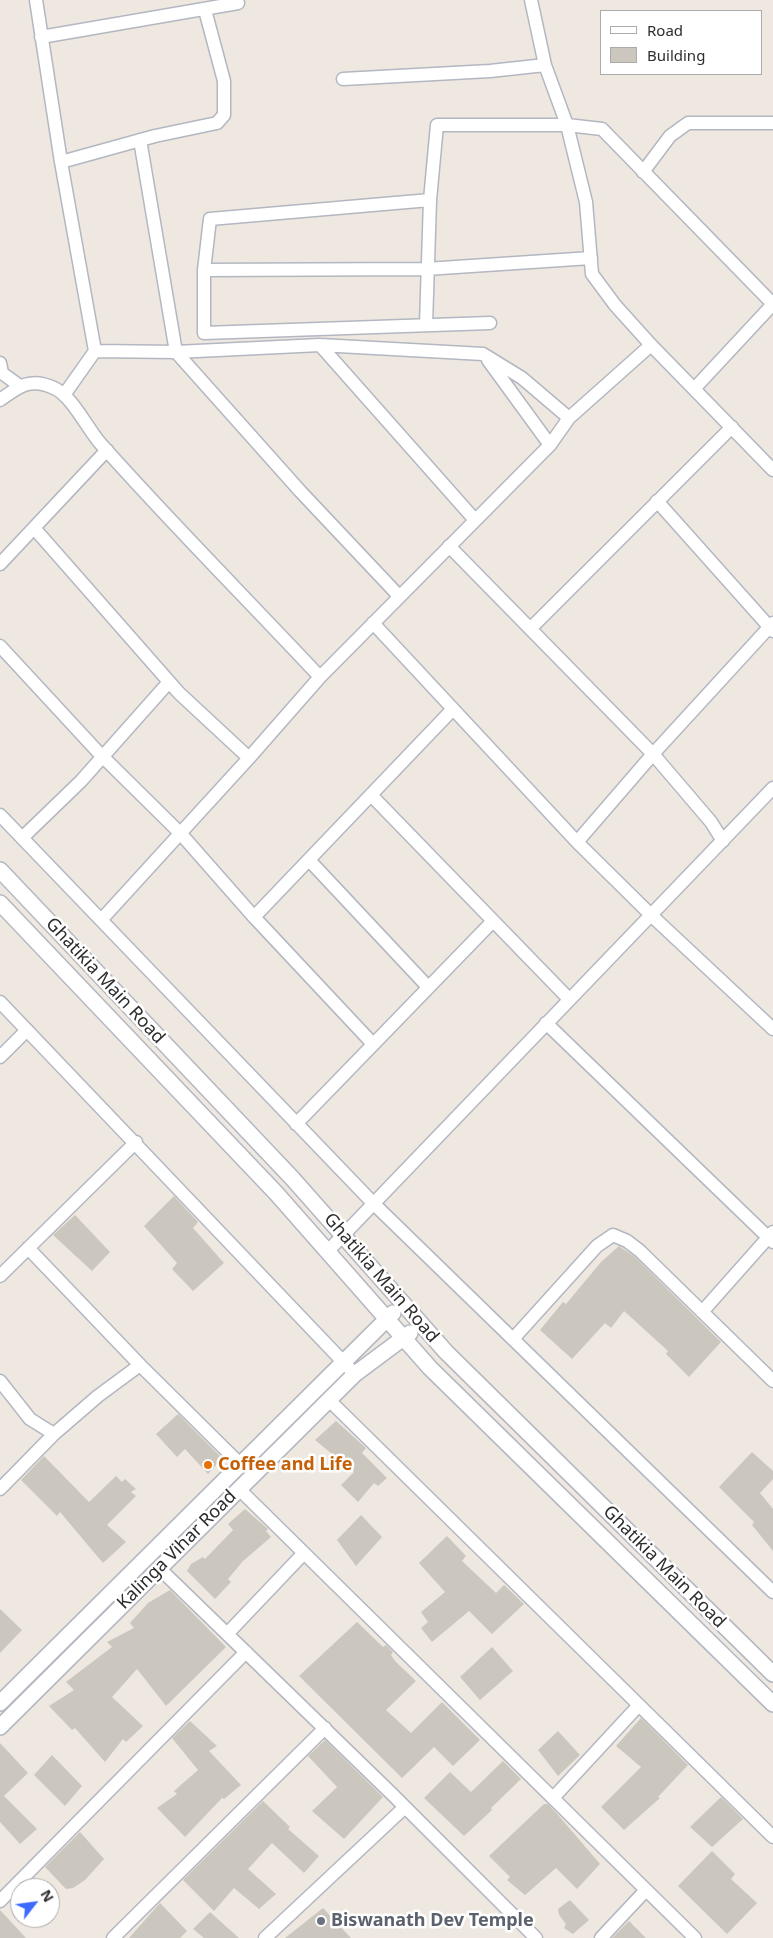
<!DOCTYPE html>
<html>
<head>
<meta charset="utf-8">
<style>
	body { margin:0 }
	#map { position:relative; width:773px; height:1938px; overflow:hidden; background:#efe8e0; font-family:"Noto Sans",sans-serif }
	canvas { display:block }
	.legend { position:absolute; left:600px; top:10px; width:162px; height:65px; box-sizing:border-box; background:#fff; border:1px solid #ababab; margin:0; padding:6px 9px; list-style:none; font-size:15px; color:#2d2d2d }
	.legend li { display:flex; align-items:center; gap:10px; height:25px }
	.legend b { width:25px; border:1px solid #ababab }
	.north { position:absolute; left:10px; top:1878px; width:50px; height:50px; box-sizing:border-box; background:#fff; border:1px solid #ababab; border-radius:50%; rotate:60deg; font-size:14px; font-weight:700; line-height:20px; text-align:center; color:#2d2d2d }
	.north::after { content:''; display:block; margin:auto; width:18px; height:22px; background:#3d6aff; clip-path:polygon(50% 0,100% 100%,50% 72%,0 100%) }
</style>
</head>
<body>
<div id="map">
<canvas width="773" height="1938"></canvas>
<ul class="legend">
<li><b style="height:6px;background:#fff"></b>Road</li>
<li><b style="height:14px;background:#cbc6be"></b>Building</li>
</ul>
<div class="north">N</div>
</div>
<script>
const ctx = document.querySelector('canvas').getContext('2d');
ctx.lineJoin = 'round';
function paint(path, color) { ctx.fillStyle = color; ctx.fill(path, 'evenodd'); }
function stroke(path, color, width, dash) { ctx.strokeStyle = color; ctx.lineWidth = width; ctx.lineCap = dash ? 'butt' : 'round'; ctx.setLineDash(dash || []); ctx.stroke(path); }
function write(font, color, halo, rows, align = 'center') {
  ctx.font = font + ' "Noto Sans",sans-serif'; ctx.lineWidth = 5; ctx.setLineDash([]); ctx.textBaseline = 'middle'; ctx.strokeStyle = halo; ctx.fillStyle = color; for (const [text, x, y, turn = 0] of rows) {
    ctx.save(); ctx.translate(x, y); ctx.rotate((+turn || 0) * Math.PI / 180); ctx.textAlign = isNaN(turn) ? turn : align; if (halo) ctx.strokeText(text, 0, 0); ctx.fillText(text, 0, 0); ctx.restore();
  }
}
paint(new Path2D(`
	M174 1196 198 1222 193 1228 224 1263 193 1291 172 1269 177 1263 144 1226Z
	M75 1215 110 1252 92 1271 53 1235Z
	M619 1246 635 1257 721 1342 689 1377 666 1354 668 1351 624 1311 611 1328 605 1323 572 1359 540 1330 563 1302 566 1304 601 1262Z
	M178 1414 222 1458 208 1474 185 1449 177 1457 156 1434Z
	M336 1421 366 1448 362 1453 387 1478 378 1486 374 1483 358 1502 341 1485 354 1472 315 1440Z
	M752 1452 773 1471V1479L760 1493 773 1509V1551L752 1525 754 1522 719 1487Z
	M44 1456 89 1502 116 1476 122 1482 125 1479 136 1489 131 1492 136 1496 107 1525 126 1542 103 1563 60 1512 57 1516 21 1480Z
	M245 1509 268 1529 266 1531 271 1537 243 1561 228 1579 231 1582 215 1599 187 1571 191 1564 203 1557 205 1559 233 1530 228 1524Z
	M361 1515 382 1537 356 1566 337 1540Z
	M447 1536 466 1556 462 1561 496 1593 504 1585 524 1604 492 1634 469 1611 432 1642 421 1628 428 1622 421 1612 445 1592 419 1563Z
	M170 1590 226 1647 166 1706 137 1669 112 1697 143 1726 126 1742 123 1739 105 1762 75 1728 72 1730 49 1706 74 1690 66 1682 112 1647 107 1642 134 1628 130 1623 148 1603Z
	M0 1609 22 1630 0 1653Z
	M357 1622 383 1647 386 1645 393 1652 391 1655 395 1661 416 1681 386 1710 411 1733 442 1702 480 1740 453 1766 434 1747 402 1778 299 1676Z
	M492 1647 513 1671 480 1700 460 1677Z
	M641 1718 688 1765 658 1797 660 1798 624 1830 601 1807 641 1767 616 1746Z
	M190 1721 217 1746 209 1751 241 1785 224 1799 222 1798 185 1837 157 1808 177 1794 174 1791 198 1770 172 1738Z
	M558 1731 580 1755 558 1776 538 1750Z
	M325 1740 383 1797 344 1839 312 1811 337 1787 308 1756Z
	M0 1743 28 1773 4 1796 37 1829 20 1844 0 1822Z
	M52 1755 82 1786 65 1806 34 1775Z
	M503 1761 521 1779 491 1808 492 1810 464 1836 424 1798 450 1772 471 1792Z
	M721 1797 743 1819 712 1847 690 1827Z
	M263 1801 290 1827 288 1829 319 1856 304 1873 272 1843 248 1869 276 1894 259 1909 234 1888 214 1911 183 1880Z
	M544 1804H548L559 1816 600 1864 577 1889 556 1868 525 1895 507 1880 510 1877 489 1856Z
	M80 1832 104 1859 85 1880 73 1888 66 1889 45 1867Z
	M712 1851 735 1874 731 1879 757 1903 727 1934 678 1886Z
	M570 1900 589 1920 573 1934 564 1928 566 1924 559 1915 558 1909Z
	M160 1903 187 1931 180 1938H129Z
	M323 1908 351 1938H285Z
	M0 1910 26 1938H0Z
	M210 1912 239 1938H204L193 1929Z
	M629 1921 646 1938H612Z`), '#cbc6be');
const minor = new Path2D(`
	M36 0 61 162 95 351 64 395
	M531 0 545 65 567 125 586 202 592 274 615 305 651 345 773 470
	M41 37 238 3
	M343 79 490 71 545 65
	M140 140 176 352 320 345 483 354 522 378 569 418
	M61 162 155 136 217 123 224 115V81L205 10
	M643 172 670 136 688 123H773
	M204 270 210 219 430 200 437 125H567L602 129 773 304
	M490 323 204 333V270L426 269 591 258
	M426 325 430 200
	M320 345 475 520
	M95 351 176 352 300 491 399 596
	M488 360 550 445
	M0 363 2 373 20 386
	M694 389 773 304
	M0 400C19 386 31 377 54 388 72 396 87 428 100 443 171 523 247 599 320 677L550 445 569 418 651 345
	M657 501 773 631
	M34 528 179 693 249 758 320 677
	M449 546 653 754 711 822 723 841
	M0 564 107 450
	M373 623 577 842 652 916 773 1029
	M531 628 732 427
	M0 646 98 752 181 834 254 917 373 1044
	M371 795 569 999
	M0 815 374 1204 773 1592
	M22 838 81 781 169 682
	M577 842 653 754 773 623
	M309 860 428 987
	M254 917 453 709
	M102 919 249 758
	M0 1002 350 1369
	M546 1023 773 1242
	M0 1057 27 1030
	M296 1124 492 922
	M28 1248 140 1365
	M327 1252 773 788
	M0 1276 136 1142
	M702 1312 773 1232
	M513 1339 597 1246 613 1235 627 1241 640 1251 773 1381
	M0 1381 30 1419 54 1434
	M329 1400 773 1837
	M0 1489 54 1434 98 1396 140 1365 240 1464
	M239 1489 695 1938
	M159 1568 394 1796 536 1938
	M227 1634 304 1553
	M553 1798 639 1705
	M0 1901 246 1652
	M113 1938 325 1728
	M265 1938 405 1807
	M601 1938 646 1890`);
const tertiary = new Path2D(`
	M0 870 292 1178 446 1352 773 1674
	M0 903 276 1193 430 1368 773 1704
	M0 1703 393 1313
	M0 1727 355 1374 410 1333`);
stroke(minor, '#b3b7c1', 15);
stroke(tertiary, '#b3b7c1', 18);
stroke(minor, '#fff', 12);
stroke(tertiary, '#fff', 15);
for (const [x, y, r, color] of [
	[208,1465,5,"#e8710a"],
	[321,1921,5,"#6b7280"]
]) { const dot = new Path2D(); dot.arc(x, y, r, 0, 2 * Math.PI); ctx.fillStyle = color; ctx.fill(dot); stroke(dot, '#fff', 2); }
write('18px', '#2d2d2d', '#fff', [
	["Ghatikia Main Road",105,981,47],
	["Ghatikia Main Road",381,1278,49],
	["Kalinga Vihar Road",177,1550,-45],
	["Ghatikia Main Road",664,1567,45]
]);
write('bold 18px', '#c56008', '#fff', [
	["Coffee and Life",218,1465]
], 'left');
write('bold 18px', '#5b616d', '#fff', [
	["Biswanath Dev Temple",331,1921]
], 'left');
</script>
</body>
</html>
